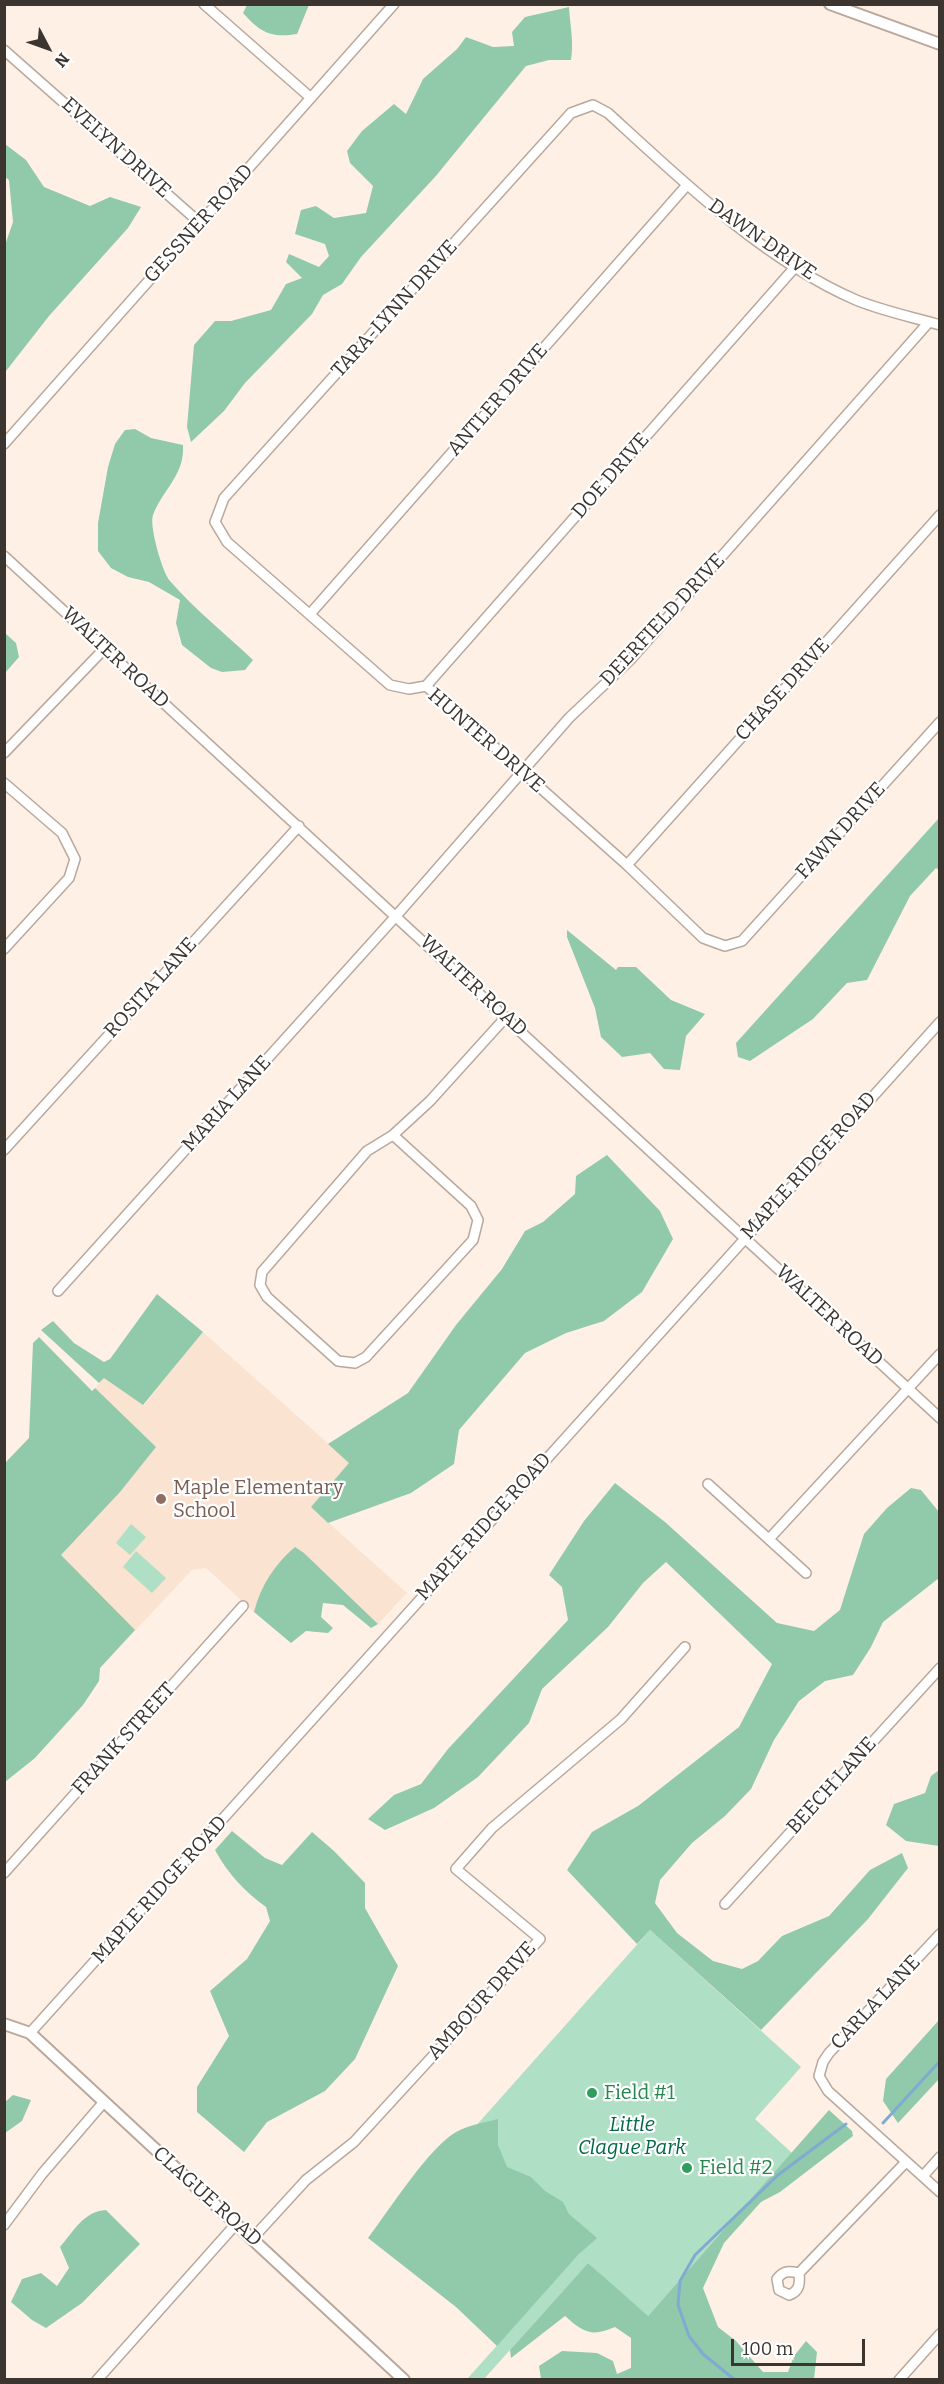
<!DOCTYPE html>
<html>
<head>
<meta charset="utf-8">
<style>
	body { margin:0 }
	#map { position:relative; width:944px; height:2384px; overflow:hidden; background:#fff0e6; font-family:Bitter,serif }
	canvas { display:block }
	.frame { position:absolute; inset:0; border:6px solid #3b342f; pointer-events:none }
	.north { position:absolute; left:18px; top:18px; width:60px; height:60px; -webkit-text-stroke:4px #fff; paint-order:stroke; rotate:131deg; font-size:16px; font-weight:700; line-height:24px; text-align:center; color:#3b342f }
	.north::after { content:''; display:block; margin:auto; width:21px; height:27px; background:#3b342f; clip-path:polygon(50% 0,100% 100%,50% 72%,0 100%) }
	.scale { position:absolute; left:731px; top:2339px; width:134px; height:27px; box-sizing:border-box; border:3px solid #3b342f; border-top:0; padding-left:8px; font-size:18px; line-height:21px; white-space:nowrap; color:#3b342f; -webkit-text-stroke:4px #fff; paint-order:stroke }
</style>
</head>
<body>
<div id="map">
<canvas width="944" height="2384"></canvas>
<div class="frame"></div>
<div class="north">N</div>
<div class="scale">100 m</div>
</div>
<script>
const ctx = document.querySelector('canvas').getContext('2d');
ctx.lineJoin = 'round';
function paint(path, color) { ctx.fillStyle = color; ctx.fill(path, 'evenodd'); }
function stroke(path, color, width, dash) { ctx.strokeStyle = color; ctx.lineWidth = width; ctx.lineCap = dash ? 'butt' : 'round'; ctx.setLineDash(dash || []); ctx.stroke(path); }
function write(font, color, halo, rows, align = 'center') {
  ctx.font = font + ' Bitter,serif'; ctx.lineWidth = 4.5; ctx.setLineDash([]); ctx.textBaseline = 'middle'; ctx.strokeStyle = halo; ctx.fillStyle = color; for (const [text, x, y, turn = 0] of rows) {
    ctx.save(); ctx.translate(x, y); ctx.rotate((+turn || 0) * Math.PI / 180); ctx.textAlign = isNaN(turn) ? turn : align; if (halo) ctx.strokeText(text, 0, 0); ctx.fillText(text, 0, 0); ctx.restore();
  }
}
paint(new Path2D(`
	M203 1332 350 1463 311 1507 407 1593 378 1624 304 1553 254 1612 206 1568 192 1570 100 1668 5 1491 104 1378 144 1405Z`), '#fbe3d1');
paint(new Path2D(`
	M131 1524 146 1537 130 1555 116 1543Z
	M136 1551 166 1578 152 1593 123 1567Z
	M650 1930 801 2067 755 2119 792 2153 647 2317 588 2263 484 2379H467L579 2254 458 2146Z`), '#afdfc5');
paint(new Path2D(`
	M247 5V4L309 5 297 34C271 38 261 33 243 13Z
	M569 7C570 25 574 42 571 60H549L526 66 435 177 361 257 342 284 323 295 312 314 245 383 224 411 191 442 187 427 194 345 215 321H231L271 310 286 284 302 278 286 262 289 254 319 267 329 256 325 244 295 234 301 210 316 206 334 218 366 213 373 186 350 163 347 151 362 131 394 104 406 114 423 79 457 49 466 37 493 47 514 46 512 32 525 17Z
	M5 144 26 160 44 187 90 206 110 197 141 207 128 228 49 316 6 371 4 248 13 222 9 180 5 177Z
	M135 429 151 438 183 445C185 475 163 489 153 515 149 525 162 572 170 581 194 609 226 634 253 660L245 670 222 672 211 668 182 645 176 623 180 600 149 582 128 577 111 568 98 551V523L108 467 115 444 125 430Z
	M5 633 16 643 19 657 5 673Z
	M939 818V870L936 868 910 896 867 980 847 983 813 1019 750 1061 738 1057 736 1043Z
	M567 930 616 970 618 967H636L671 1000 705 1014 686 1036 680 1070 664 1069 650 1053 622 1057 601 1037 595 1008 567 937Z
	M607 1155 660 1211 673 1239 642 1292 604 1321 566 1333 525 1353 459 1430 454 1464 411 1493 328 1523 311 1507 349 1463 328 1444 408 1393 456 1325 502 1269 525 1231 543 1222 575 1194 576 1176Z
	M157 1294 203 1332 143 1405 104 1378 99 1383 41 1330 53 1321 74 1343 104 1362 110 1359Z
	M39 1337 92 1391 95 1388 156 1447 120 1492 61 1555 135 1630 100 1668 99 1681 83 1705 35 1758 5 1782V1463L29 1438 33 1343Z
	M615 1483 665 1522 777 1623 814 1631 840 1610 864 1534 887 1508 911 1488 921 1490 939 1512V1578L883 1622 871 1647 853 1675 825 1681 799 1701 774 1740 751 1789 725 1816 692 1843 660 1880 655 1903 677 1933 713 1961 742 1969 758 1961 782 1936 829 1916 870 1870 902 1853 908 1868 868 1919 761 2030 650 1930 637 1944 567 1870 592 1832 638 1806 739 1727 772 1664 666 1562 643 1583 608 1627 542 1689 529 1723 478 1777 434 1808 385 1830 368 1819 394 1795 421 1784 448 1749 568 1620 562 1587 549 1575 584 1521Z
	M295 1547 304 1553 378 1624 371 1628 343 1605 323 1603 321 1617 333 1628 328 1633 306 1631 291 1643 254 1612C261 1585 275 1564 295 1547Z
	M939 1770V1846L906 1841 886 1825 894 1804 925 1793 931 1776Z
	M232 1831 265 1858 282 1865 312 1832 334 1851 365 1883V1908L398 1966 355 2059 325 2091 267 2122 244 2152 197 2112V2087L229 2036 210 1991 247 1959 270 1921 266 1907C244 1891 228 1874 215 1850Z
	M939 2020V2079L898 2123 883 2101 886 2079Z
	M13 2095 31 2100 22 2121 5 2133V2102Z
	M829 2110 852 2131 853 2136 780 2192 761 2202 724 2243 703 2288 718 2327 736 2341 763 2372H788L794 2356 806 2341 817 2352 814 2379H541L539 2366 562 2351 597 2353 613 2361 617 2374 631 2368V2338L615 2327C592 2337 584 2333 565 2316L511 2358 510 2350 588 2263 648 2316Z
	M498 2119V2145L507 2167 531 2177 545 2191 563 2202 569 2214 597 2238 579 2254 497 2346 456 2307 368 2238C389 2210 423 2157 450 2136 463 2126 482 2123 498 2119Z
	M106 2210 140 2244 82 2303 46 2328 32 2320 11 2302 22 2279 41 2273 57 2286 69 2268 60 2247C73 2232 84 2211 106 2210Z`), '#91c9ab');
stroke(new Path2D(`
	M883 2123 940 2061
	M735 2380 703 2354 689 2336 678 2305 680 2281 695 2255 778 2175 846 2124`), '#80abd1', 3);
const minor = new Path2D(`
	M204 4 311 98
	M4 50 200 223
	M940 325C912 317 883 311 856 300 765 261 680 179 608 113L593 105 571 113 224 498 215 522 227 542 390 685 409 689 426 686 627 865 703 938 725 946 742 941 940 722
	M4 444 394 4
	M4 556 940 1418
	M310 614 687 185
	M426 686 796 266
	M4 753 105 648
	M4 783 62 833 75 859 69 878 4 949
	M627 865 940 515
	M393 1135 471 1206 478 1220 473 1240 366 1357 355 1363 338 1361 267 1297 260 1285 262 1272 367 1151 393 1135 430 1101 506 1017
	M4 1150 299 826
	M58 1291 396 916 569 718 630 660 929 322
	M708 1484 806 1573
	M769 1539 940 1354
	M4 1873 243 1606
	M725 1904 940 1668
	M940 1934 829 2053 823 2062 819 2076 828 2091 940 2192
	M30 2033 940 1022
	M923 2176 940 2157
	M4 2225 42 2174 103 2103
	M252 2239 306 2180 354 2142 540 1939 456 1869 492 1828 621 1719 685 1647
	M799 2273C789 2271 784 2270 777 2279L779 2290 789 2295C800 2291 800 2283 799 2273L906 2162
	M97 2380 236 2224
	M899 2380 940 2334`);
const major = new Path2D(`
	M830 4 940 44
	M4 2024 30 2033 404 2380`);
stroke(minor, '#b9a89b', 12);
stroke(major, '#b9a89b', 14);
stroke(minor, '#fff', 9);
stroke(major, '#fff', 10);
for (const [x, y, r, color] of [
	[161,1499,6,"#8d6e63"],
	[592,2093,6,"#2e9e5b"],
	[687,2168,6,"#2e9e5b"]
]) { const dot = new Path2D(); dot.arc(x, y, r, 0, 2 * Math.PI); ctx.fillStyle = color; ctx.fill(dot); stroke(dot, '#fff', 2); }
write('20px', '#3b342f', '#fff', [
	["EVELYN DRIVE",116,148,42],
	["GESSNER ROAD",199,224,-48],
	["DAWN DRIVE",762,240,35],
	["TARA-LYNN DRIVE",395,309,-48],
	["ANTLER DRIVE",498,400,-49],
	["DOE DRIVE",611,476,-49],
	["DEERFIELD DRIVE",663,620,-47],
	["WALTER ROAD",115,658,43],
	["CHASE DRIVE",783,690,-48],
	["HUNTER DRIVE",486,741,41],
	["FAWN DRIVE",841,831,-48],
	["WALTER ROAD",473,986,43],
	["ROSITA LANE",151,988,-48],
	["MARIA LANE",227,1104,-48],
	["MAPLE RIDGE ROAD",809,1166,-48],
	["WALTER ROAD",829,1316,43],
	["MAPLE RIDGE ROAD",484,1527,-48],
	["FRANK STREET",124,1739,-48],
	["BEECH LANE",832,1786,-48],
	["MAPLE RIDGE ROAD",160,1890,-48],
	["AMBOUR DRIVE",482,2001,-48],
	["CARLA LANE",876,2003,-47],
	["CLAGUE ROAD",207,2197,42]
]);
write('20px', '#785e54', '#fff', [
	["Maple Elementary",173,1488],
	["School",173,1511]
], 'left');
write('20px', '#27864d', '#fff', [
	["Field #1",604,2093],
	["Field #2",699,2168]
], 'left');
write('italic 20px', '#006844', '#fff', [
	["Little",632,2125],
	["Clague Park",632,2148]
]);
</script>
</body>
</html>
